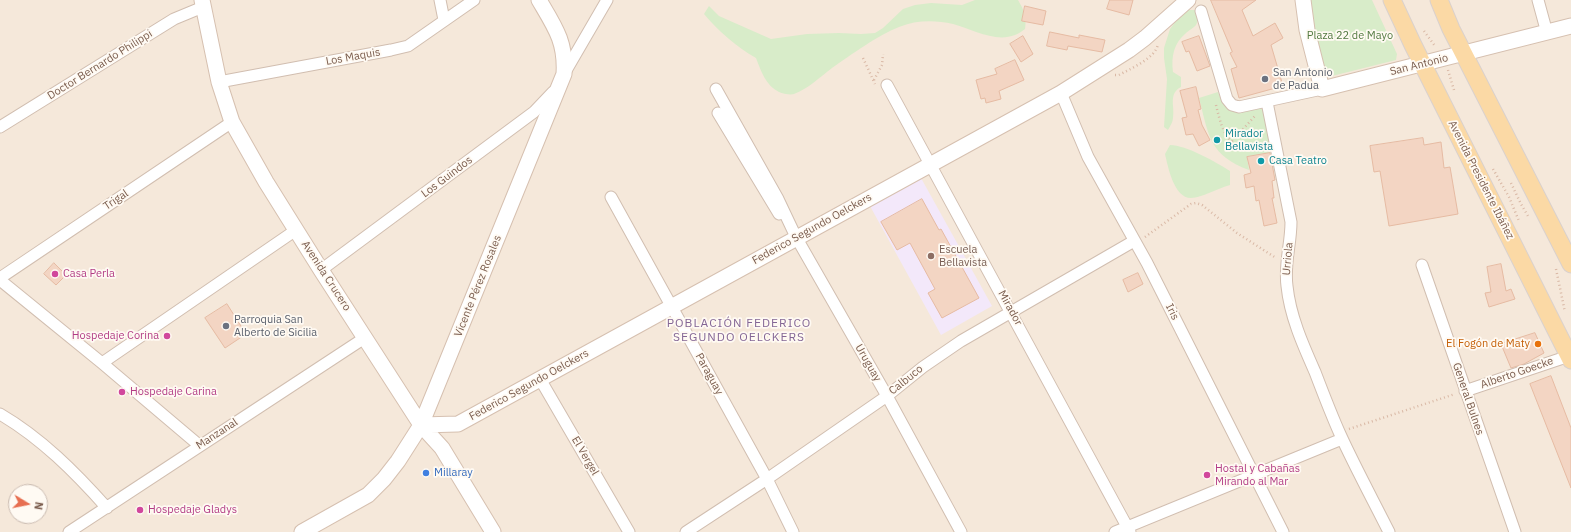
<!DOCTYPE html>
<html>
<head>
<meta charset="utf-8">
<style>
	body { margin:0 }
	#map { position:relative; width:1571px; height:532px; overflow:hidden; background:#fdf6ec; font-family:"IBM Plex Sans",sans-serif }
	canvas { display:block }
	.north { position:absolute; left:8px; top:484px; width:40px; height:40px; box-sizing:border-box; background:#fffaf3; border:1px solid #cabbb1; border-radius:50%; rotate:100deg; font-size:11px; font-weight:700; line-height:16px; text-align:center; color:#7a5c4d }
	.north::after { content:''; display:block; margin:auto; width:14px; height:18px; background:#e76f51; clip-path:polygon(50% 0,100% 100%,50% 72%,0 100%) }
</style>
</head>
<body>
<div id="map">
<canvas width="1571" height="532"></canvas>
<div class="north">N</div>
</div>
<script>
const ctx = document.querySelector('canvas').getContext('2d');
ctx.lineJoin = 'round';
function paint(path, color) { ctx.fillStyle = color; ctx.fill(path, 'evenodd'); }
function stroke(path, color, width, dash) { ctx.strokeStyle = color; ctx.lineWidth = width; ctx.lineCap = dash ? 'butt' : 'round'; ctx.setLineDash(dash || []); ctx.stroke(path); }
function write(font, color, halo, rows, align = 'center') {
  ctx.font = font + ' "IBM Plex Sans",sans-serif'; ctx.lineWidth = 3.5; ctx.setLineDash([]); ctx.textBaseline = 'middle'; ctx.strokeStyle = halo; ctx.fillStyle = color; for (const [text, x, y, turn = 0] of rows) {
    ctx.save(); ctx.translate(x, y); ctx.rotate((+turn || 0) * Math.PI / 180); ctx.textAlign = isNaN(turn) ? turn : align; if (halo) ctx.strokeText(text, 0, 0); ctx.fillText(text, 0, 0); ctx.restore();
  }
}
paint(new Path2D(`
	M0 0H1571V532H0ZM16 492H40V516H16Z`), '#f5e8da');
paint(new Path2D(`
	M921 178 992 306 941 335 870 206Z`), '#f3e8fa');
paint(new Path2D(`
	M975 0H1018C1024 10 1027 17 1025 29 1022 31 1018 34 1015 35 995 43 972 29 953 24 935 20 916 20 899 27 878 35 851 55 832 68 820 77 808 89 794 94 791 95 783 94 779 92 766 86 761 71 756 58 737 47 718 31 704 14L709 6 719 16 771 39 807 34 839 33 861 34 875 33 883 28 903 9 915 5 931 3 962 5Z
	M1310 0H1372L1397 54 1396 60 1332 76 1324 75 1310 15Z
	M1188 10H1195C1197 14 1199 21 1196 25 1194 28 1189 30 1186 33 1174 43 1171 56 1173 72L1181 77V87C1168 94 1175 106 1173 118 1173 122 1170 126 1168 130L1164 127 1167 79 1164 58V48L1170 29 1179 17Z
	M1218 92C1226 118 1237 111 1259 107L1264 111 1272 152 1247 157 1249 170C1209 155 1209 136 1199 98Z
	M1170 145C1186 145 1216 162 1230 171V185C1222 187 1217 190 1209 193 1204 195 1196 198 1191 198 1174 198 1168 167 1165 154Z`), '#d8ecc9');
const building = new Path2D(`
	M1110 0H1133L1129 15 1107 9Z
	M1211 0H1256L1242 10 1253 36 1275 23 1283 38 1271 45 1283 86 1239 98 1231 69 1237 67 1230 53 1232 52Z
	M1025 6 1046 11 1043 25 1022 21Z
	M1050 32 1079 38V35L1105 40 1102 52 1068 46 1067 50 1047 46Z
	M1023 36 1033 54 1021 62 1010 44Z
	M1199 36 1210 66 1197 71 1189 51 1186 52 1182 42Z
	M1015 60 1024 80 999 91 1001 99 986 103 985 98 981 99 976 80 997 74 995 69Z
	M1196 87 1201 109 1198 110 1202 125 1210 140 1199 146 1193 134 1186 135 1182 118 1187 117 1180 91Z
	M1423 138 1424 145 1441 142 1444 168 1450 167 1458 214 1389 226 1380 171 1374 172 1370 146Z
	M1270 153 1275 180 1272 181 1274 198H1272L1277 223 1264 226 1259 200 1256 201 1254 186 1246 188 1244 175 1251 173 1247 157Z
	M922 199 939 230 941 229 979 298 942 318 928 293 935 289 910 243 897 250 881 222Z
	M54 263 66 275 56 285 44 274Z
	M1501 264 1506 291 1511 289 1515 299 1489 307 1485 293 1491 292 1487 267Z
	M1138 273 1143 284 1128 292 1123 280Z
	M227 304 246 334 225 348 205 318Z
	M1535 333 1544 353 1524 364 1511 368 1501 344Z
	M1551 376 1571 428V488L1530 384Z`);
paint(building, '#f3d5c3');
stroke(building, '#e6bba3', 1);
const minor = new Path2D(`
	M440 0 444 20
	M1538 0 1547 33
	M1201 11 1227 99 1232 105 1239 107 1322 89
	M564 74 607 0
	M219 82 391 50 408 46 474 0
	M887 85 1130 532
	M716 89 778 199 796 237 887 396 961 532
	M1061 93 1088 157 1147 263 1283 532
	M1267 102 1291 222C1291 244 1284 264 1287 286 1290 316 1303 345 1315 372 1323 393 1331 414 1340 434 1355 467 1373 500 1389 532
	M718 113 779 214
	M0 127 174 19 203 7
	M611 197 767 479 793 532
	M1422 265 1515 532
	M321 270 534 112 553 92
	M0 278 232 122
	M0 280 102 363 200 446
	M102 363 296 230
	M540 379 629 532
	M1465 391 1569 356
	M0 414C41 438 75 472 107 508
	M69 532 366 337
	M686 532 767 479 887 396 923 367 961 341 1134 241
	M1115 532 1342 439`);
const secondary = new Path2D(`
	M202 0 219 82 232 122 266 182 321 270 421 425 442 448 493 532
	M1303 0 1307 30 1322 89 1571 26
	M421 425 458 424 1061 93 1129 50 1145 38 1188 0
	M302 532 368 495 384 479 398 461 421 425 564 74C566 42 555 27 539 0`);
const primary = new Path2D(`
	M1392 0 1413 45 1571 360
	M1439 0 1451 29 1571 264`);
stroke(minor, '#d1beb0', 13);
stroke(secondary, '#d6c0b0', 17);
stroke(primary, '#dad1cd', 19);
stroke(new Path2D(`
	M1424 31 1435 46
	M863 58 875 84
	M1448 70 1454 90
	M1115 75H1119C1130 69 1156 58 1158 44
	M874 80 882 65 883 54
	M1216 105C1223 135 1229 152 1264 146
	M1232 141 1255 116
	M1493 169 1509 197 1519 221
	M1511 183 1521 204 1528 216
	M1145 237 1191 204 1196 203 1202 205 1237 233 1276 258
	M1556 269 1565 312
	M1349 429 1455 394`), '#d9b8a5', 2.5, [1, 3]);
stroke(minor, '#fff', 11);
stroke(secondary, '#fff', 15);
stroke(primary, '#fbd9a5', 17);
for (const [x, y, r, color] of [
	[1265,79,4,"#6b7280"],
	[1217,140,4,"#0f9aa8"],
	[1261,161,4,"#0f9aa8"],
	[931,256,4,"#8d6e63"],
	[55,274,4,"#d1479c"],
	[226,326,4,"#6b7280"],
	[167,336,4,"#d1479c"],
	[1538,344,4,"#e8710a"],
	[122,392,4,"#d1479c"],
	[426,473,4,"#3f7fe0"],
	[1207,475,4,"#d1479c"],
	[140,510,4,"#d1479c"]
]) { const dot = new Path2D(); dot.arc(x, y, r, 0, 2 * Math.PI); ctx.fillStyle = color; ctx.fill(dot); stroke(dot, '#fffaf3', 1.5); }
write('11px', '#537a41', '#fffaf3', [
	["Plaza 22 de Mayo",1350,36]
]);
write('11px', '#7a5c4d', '#fffaf3', [
	["Los Maquis",353,57,-10],
	["Doctor Bernardo Philippi",100,65,-32],
	["San Antonio",1419,65,-14],
	["Los Guindos",447,177,-37],
	["Avenida Presidente Ibáñez",1481,180,63],
	["Trigal",116,200,-34],
	["Federico Segundo Oelckers",812,229,-29],
	["Urriola",1288,259,-85],
	["Avenida Crucero",326,276,57],
	["Vicente Pérez Rosales",478,286,-68],
	["Mirador",1010,308,61],
	["Iris",1172,312,63],
	["Uruguay",868,363,60],
	["Alberto Goecke",1517,373,-19],
	["Paraguay",709,374,61],
	["Calbuco",906,380,-39],
	["Federico Segundo Oelckers",529,385,-29],
	["General Bulnes",1468,399,71],
	["Manzanal",217,434,-33],
	["El Vergel",585,456,60]
]);
write('11px', '#5b616d', '#fffaf3', [
	["San Antonio",1273,73],
	["de Padua",1273,86],
	["Parroquia San",234,320],
	["Alberto de Sicilia",234,333]
], 'left');
write('11px', '#0d838f', '#fffaf3', [
	["Mirador",1225,134],
	["Bellavista",1225,147],
	["Casa Teatro",1269,161]
], 'left');
write('11px', '#785e54', '#fffaf3', [
	["Escuela",939,250],
	["Bellavista",939,263]
], 'left');
write('11px', '#b23c85', '#fffaf3', [
	["Casa Perla",63,274],
	["Hospedaje Corina",159,336,"right"],
	["Hospedaje Carina",130,392],
	["Hostal y Cabañas",1215,469],
	["Mirando al Mar",1215,482],
	["Hospedaje Gladys",148,510]
], 'left');
write('11px', '#c56008', '#fffaf3', [
	["El Fogón de Maty",1530,344]
], 'right');
write('11px', '#366cbe', '#fffaf3', [
	["Millaray",434,473]
], 'left');
ctx.letterSpacing = '1px';
write('12px', '#846695', '#fffaf3', [
	["POBLACIÓN FEDERICO",739,324],
	["SEGUNDO OELCKERS",739,338]
]);
ctx.letterSpacing = '0px';
</script>
</body>
</html>
